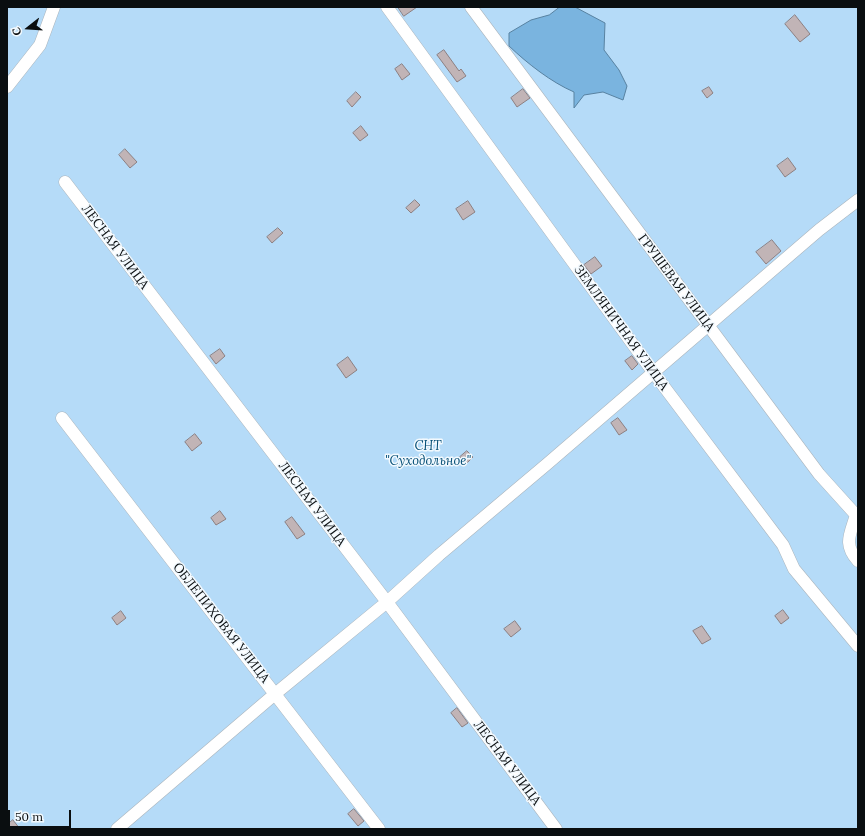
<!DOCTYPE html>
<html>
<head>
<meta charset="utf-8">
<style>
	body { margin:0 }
	#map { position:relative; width:865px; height:836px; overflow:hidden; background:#e2ecf4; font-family:Lora,serif }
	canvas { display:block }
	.frame { position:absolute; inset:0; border:8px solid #0a0e10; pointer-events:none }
	.north { position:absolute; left:8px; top:8px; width:40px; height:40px; -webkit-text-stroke:3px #f2f9fe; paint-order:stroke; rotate:253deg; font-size:11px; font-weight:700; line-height:16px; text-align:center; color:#0a0e10 }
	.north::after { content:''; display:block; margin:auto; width:14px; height:18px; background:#0a0e10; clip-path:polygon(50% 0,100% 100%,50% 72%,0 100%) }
	.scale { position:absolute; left:8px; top:810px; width:63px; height:18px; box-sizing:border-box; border:2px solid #0a0e10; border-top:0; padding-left:5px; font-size:12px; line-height:14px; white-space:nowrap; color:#0a0e10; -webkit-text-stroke:3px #f2f9fe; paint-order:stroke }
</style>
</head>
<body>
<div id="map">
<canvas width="865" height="836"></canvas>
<div class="frame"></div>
<div class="north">С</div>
<div class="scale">50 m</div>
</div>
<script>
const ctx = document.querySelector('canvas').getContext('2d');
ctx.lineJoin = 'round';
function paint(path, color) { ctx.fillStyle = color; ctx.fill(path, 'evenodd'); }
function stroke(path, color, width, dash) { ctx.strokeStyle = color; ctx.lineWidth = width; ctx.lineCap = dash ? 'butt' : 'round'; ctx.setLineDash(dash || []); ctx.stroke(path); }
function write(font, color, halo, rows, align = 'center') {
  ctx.font = font + ' Lora,serif'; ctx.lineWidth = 3; ctx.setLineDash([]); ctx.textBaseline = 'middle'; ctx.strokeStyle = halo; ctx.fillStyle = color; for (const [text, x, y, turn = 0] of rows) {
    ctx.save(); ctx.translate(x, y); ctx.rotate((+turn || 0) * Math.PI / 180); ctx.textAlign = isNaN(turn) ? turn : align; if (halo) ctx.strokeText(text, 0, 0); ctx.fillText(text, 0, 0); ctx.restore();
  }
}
paint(new Path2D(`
	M7 7H858V829H7Z`), '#b5dbf8');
const water = new Path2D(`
	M560 7H575L605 23 604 50 619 70 627 86 623 100 603 92 584 95 574 108V92C551 82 528 64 509 46V33L531 20 549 15Z`);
paint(water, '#7ab4df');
stroke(water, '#5882a1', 1);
const building = new Path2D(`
	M398 7H417L404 16Z
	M795 15 810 34 800 42 785 24Z
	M444 50 459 71 461 69 466 76 457 82 437 55Z
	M402 64 410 74 402 80 395 69Z
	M709 87 713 93 707 98 702 91Z
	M523 89 530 98 517 107 511 98Z
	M356 92 361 97 352 107 347 101Z
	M361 126 368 135 360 141 353 133Z
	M125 149 137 162 130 168 119 155Z
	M788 158 796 169 785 177 777 166Z
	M415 200 420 205 411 213 406 208Z
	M468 201 475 212 463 220 456 209Z
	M278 228 283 233 272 243 267 237Z
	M772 240 781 251 766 264 756 252Z
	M595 257 602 266 591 274 584 265Z
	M220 349 225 356 216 364 210 356Z
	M632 356 638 364 632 370 625 361Z
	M348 357 357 370 346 378 337 365Z
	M618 418 627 430 619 435 611 423Z
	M195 434 202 443 192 451 185 442Z
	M467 451 473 457 466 464 460 457Z
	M220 511 226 519 216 525 211 518Z
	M292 517 305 534 297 539 285 522Z
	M783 610 789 618 781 624 775 616Z
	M121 611 126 618 117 625 112 618Z
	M515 621 521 629 511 637 504 629Z
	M702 626 711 639 702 644 693 631Z
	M457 708 468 723 462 727 451 713Z
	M354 809 364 821 358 826 348 814Z
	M13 820 20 829H7V825Z`);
paint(building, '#c1b4b6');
stroke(building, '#8d8082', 1);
const minor = new Path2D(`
	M387 7 653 372 783 545 794 569 858 646
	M471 7 819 474 856 515C850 535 843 544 858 561
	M7 87 40 45 54 7
	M65 182 387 602 556 829
	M62 418 379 829
	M117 829 275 694 387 602 439 555 547 464 819 230 858 200`);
stroke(minor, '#acb6be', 13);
stroke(minor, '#fff', 12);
write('13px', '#0a0e10', '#f2f9fe', [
	["ЛЕСНАЯ УЛИЦА",115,247,53],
	["ГРУШЕВАЯ УЛИЦА",676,283,53],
	["ЗЕМЛЯНИЧНАЯ УЛИЦА",621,328,54],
	["ЛЕСНАЯ УЛИЦА",312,504,53],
	["ОБЛЕПИХОВАЯ УЛИЦА",221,623,52],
	["ЛЕСНАЯ УЛИЦА",507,763,53]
]);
write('italic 13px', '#044e76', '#f2f9fe', [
	["СНТ",428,446],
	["\"Суходольное\"",428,461]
]);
</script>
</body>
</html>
